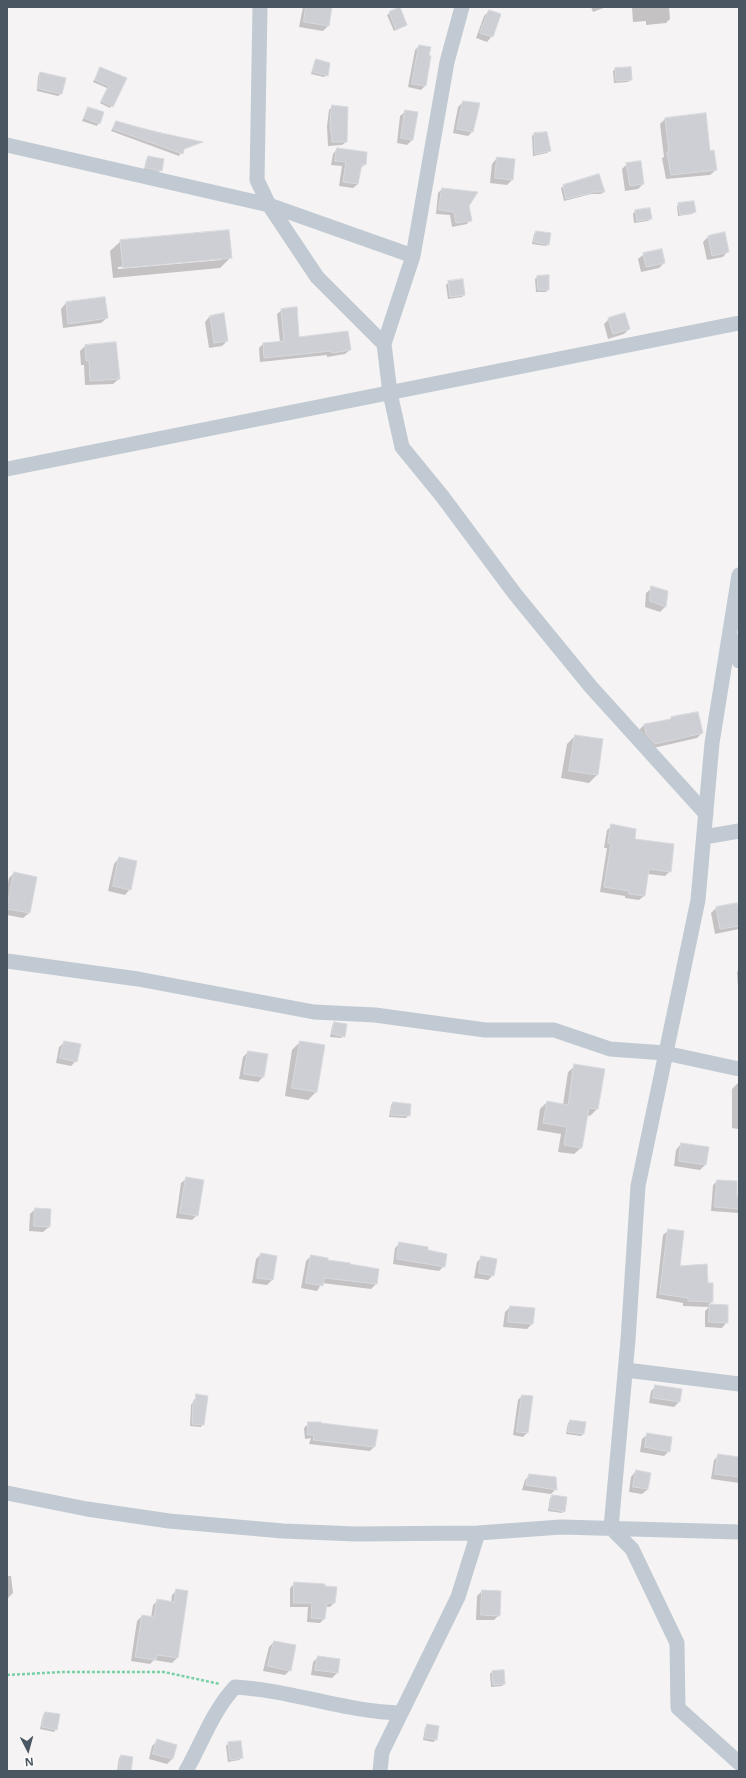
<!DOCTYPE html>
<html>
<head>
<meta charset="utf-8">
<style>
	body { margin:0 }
	#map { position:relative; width:746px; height:1778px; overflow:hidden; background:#f5f3f3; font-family:"Open Sans",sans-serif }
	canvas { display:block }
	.frame { position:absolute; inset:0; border:8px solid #4a5661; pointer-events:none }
	.north { position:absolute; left:8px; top:1730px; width:40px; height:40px; -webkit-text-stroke:3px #fff; paint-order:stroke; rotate:174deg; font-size:11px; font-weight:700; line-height:16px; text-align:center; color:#4a5661 }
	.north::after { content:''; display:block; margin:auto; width:14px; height:18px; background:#4a5661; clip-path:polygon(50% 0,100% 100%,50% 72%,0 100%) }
</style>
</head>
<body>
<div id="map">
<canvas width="746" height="1778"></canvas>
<div class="frame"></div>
<div class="north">N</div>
</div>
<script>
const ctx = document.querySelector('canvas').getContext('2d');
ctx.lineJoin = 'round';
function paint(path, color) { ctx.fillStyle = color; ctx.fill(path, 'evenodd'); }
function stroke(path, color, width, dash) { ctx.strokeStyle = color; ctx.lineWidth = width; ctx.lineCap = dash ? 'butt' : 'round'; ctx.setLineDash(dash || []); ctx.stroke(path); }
paint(new Path2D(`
	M303 7H331L328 26 323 31 299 27Z
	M591 7H606L593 12Z
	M632 7H669L670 19 666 23 646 25V21L633 22Z
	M489 11 492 36 487 42 476 38 484 16Z
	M390 13 406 25 394 31 387 15Z
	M419 46 430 56 425 86 421 90 408 87 415 50Z
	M316 60 327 75 324 77 311 74 314 63Z
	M100 69 126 79 110 108 100 103 107 88 93 82Z
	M615 69 631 80 628 82 614 83 613 71Z
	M40 73 64 78 61 94 58 96 37 91 38 76Z
	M463 102 472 132 468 136 453 133 458 107Z
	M333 106 346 142 342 145 328 146 327 126 329 110Z
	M88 108 103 113 97 126 82 121Z
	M406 111 412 140 407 145 397 143 400 116Z
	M705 115 709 152 716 170 710 175 666 179 662 158 664 157 660 124 665 119Z
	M116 122 201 142 182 150 179 156 111 131Z
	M534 134 550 150 547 153 533 156 532 136Z
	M337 149 365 164 360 169 358 184 353 188 339 186 342 166 331 165 333 154Z
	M149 157 161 170 159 172 144 170 146 160Z
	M497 158 512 180 507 185 490 183 492 164Z
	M627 164 643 184 638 189 625 191 622 169Z
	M564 186 604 192 601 194H591L564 201 561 188Z
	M442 189 468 205 470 220 467 224 452 227 450 215 436 214 438 193Z
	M679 204 695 212 692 214 678 216 677 206Z
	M649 209 651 219 648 221 634 223 633 214 635 211Z
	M536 232 548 244 546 246 532 244 534 234Z
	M708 237 728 251 723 257 707 260 703 242Z
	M121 241 231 257 220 268 113 278 110 251ZM221 258V260L118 269V267Z
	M644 254 664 263 659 268 641 272 638 259Z
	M537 277 548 289 546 292H536L535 279Z
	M449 282 464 295 462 297 448 299 446 285Z
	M66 303 107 318 101 323 63 328 61 309Z
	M282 310 298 338 350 350 345 354 327 357V355L260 362 259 348 263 344 280 342 277 314Z
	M210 316 227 341 222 346 209 348 205 322Z
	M609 319 629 329 624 334 608 339 604 324Z
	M85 346 119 379 113 384 85 385 84 365H81L80 351Z
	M652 588 667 592 665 607 660 612 645 607 646 593Z
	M671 718 702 733 697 738 649 749 639 730 644 725 669 721Z
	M575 736 597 775 589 783 561 778 567 744Z
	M612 826 633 840 670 871 665 876 648 874 644 896 639 900 625 898V896L600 892 607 848H604L607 830Z
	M119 858 130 889 125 895 108 891 114 864Z
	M14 873 36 878 29 913 23 918 7 915V887L9 878Z
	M716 908 739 911V929L715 934 711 913Z
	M739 969V987H738L737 972Z
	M334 1023 344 1036 341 1038 330 1037 332 1026Z
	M65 1042 76 1061 71 1066 56 1063 59 1047Z
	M300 1042 316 1092 308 1100 285 1096 292 1050Z
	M248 1052 263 1077 258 1082 239 1079 243 1057Z
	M575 1066 604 1070 597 1109 590 1116 587 1115 581 1148 574 1154 558 1152 561 1134 537 1130 540 1109 547 1102 563 1105 568 1072Z
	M738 1083H739L738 1129 732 1128V1089Z
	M393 1103 409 1115 406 1118 389 1117 391 1105Z
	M681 1144 707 1148 705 1165 700 1170 674 1166 676 1150Z
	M187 1178 197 1215 192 1220 176 1218 181 1183Z
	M717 1181 736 1197 739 1198V1213L711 1211 713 1185Z
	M35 1209 49 1227 43 1232 29 1231 30 1214Z
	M669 1230 679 1267 707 1284 712 1302 708 1305 727 1306V1322L722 1328 705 1327V1311L709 1307 683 1306V1303L656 1298 663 1235Z
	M400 1243 427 1250 444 1266 439 1271 393 1264 395 1248Z
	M261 1254 272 1280 267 1285 252 1283 256 1259Z
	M311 1256 327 1260 376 1284 371 1289 322 1283 317 1291 301 1288 306 1261Z
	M482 1257 493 1275 488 1280 474 1278 477 1262Z
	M510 1307 532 1324 527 1329 503 1327 505 1312Z
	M656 1386 681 1390 679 1402 674 1407 649 1403 651 1391Z
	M197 1395 203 1424 201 1427 190 1426 191 1405Z
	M522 1396 527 1433 523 1437 513 1435 518 1400Z
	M570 1421 583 1434 581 1436 566 1434 568 1423Z
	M309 1423 374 1447 370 1451 309 1444 311 1438 305 1439 304 1428Z
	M648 1434 669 1451 664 1456 640 1452 642 1439Z
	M719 1455 739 1459V1483L711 1479 714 1460Z
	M636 1471 648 1489 642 1494 629 1492 631 1477Z
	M530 1475 556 1489 551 1494 522 1490 525 1480Z
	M553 1496 564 1511 562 1513 548 1511 550 1498Z
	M7 1576H11L13 1593 7 1599Z
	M295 1583 334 1603 330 1607H325L324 1619 320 1623 307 1622 308 1607H290V1588Z
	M177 1590 187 1592 177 1658 172 1663 154 1660 150 1664 131 1661 137 1621 142 1616 151 1618 153 1605 158 1600 171 1603 172 1595Z
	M482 1591 499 1615 494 1620H476L477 1596Z
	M274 1642 290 1670 285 1675 263 1671 269 1647Z
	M318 1657 337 1673 332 1678 311 1675 313 1662Z
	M492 1672 504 1684 502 1686 491 1687 490 1674Z
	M45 1713 56 1729 54 1732 40 1729 43 1715Z
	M427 1725 436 1740 433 1742 423 1740 425 1728Z
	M158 1740 176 1746 172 1759 167 1764 149 1759 152 1746Z
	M229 1743 242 1758 239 1760 228 1762 226 1746Z
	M122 1756 130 1771H117L119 1758Z`), '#0003');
const building = new Path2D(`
	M306 7H332L329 26 304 22Z
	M400 7 407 25 396 30 389 12Z
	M489 10 501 14 493 37 480 33Z
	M419 45 431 47 429 55 431 56 426 86 412 84Z
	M316 59 330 63 328 76 313 72Z
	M100 67 127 78 113 107 101 101 109 86 95 80Z
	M631 67 632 80 616 81 615 68Z
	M40 72 66 78 62 94 39 89Z
	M463 101 480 103 473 132 457 129Z
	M332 105 348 107 347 142H332L330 122Z
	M88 107 104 112 100 124 84 118Z
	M405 110 418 112 413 140 401 138Z
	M706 113 710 151 714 150 717 170 671 175 667 152H669L665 118Z
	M116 121 156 132 203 142 184 149 183 154 113 129Z
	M547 132 551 151 535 154 534 133Z
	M337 148 367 152 366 165 362 164 358 184 343 182 346 162 335 161Z
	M148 156 164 159 162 171 146 168Z
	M497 157 515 159 513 180 495 178Z
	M641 161 644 184 630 186 626 163Z
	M599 174 605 192H594L566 199 563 185Z
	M442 188 478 192 469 206 472 221 456 223 454 212 439 210Z
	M694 201 696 212 680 215 678 203Z
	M650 208 652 219 637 221 635 210Z
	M229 230 232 258 123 268 120 240Z
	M536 231 551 233 549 245 534 242Z
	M725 232 729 252 712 256 708 236Z
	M662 249 665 263 646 267 643 253Z
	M549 275V290H538L537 276Z
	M463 279 465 295 450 297 448 281Z
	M105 297 108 318 68 324 66 302Z
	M297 307 299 337 348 331 351 350 332 353 331 351 264 358 263 343 284 341 281 309Z
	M224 313 228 341 214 343 210 316Z
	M625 313 630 329 613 334 608 318Z
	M116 342 120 379 90 381 89 360 86 361 85 345Z
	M651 586 668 591 666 607 650 601Z
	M698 712 703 733 655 744 646 734 644 724 671 719V717Z
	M575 735 603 739 598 775 569 771Z
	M611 824 636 829 635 839 674 844 671 872 649 869 645 896 629 894V891L604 887 611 844 608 843Z
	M119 857 137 861 131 890 113 886Z
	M14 872 37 877 30 913 7 909Z
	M737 903 739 910V926L720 929 716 907Z
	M334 1022 347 1024 345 1037 332 1034Z
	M64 1041 81 1044 77 1062 60 1058Z
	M300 1041 325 1045 317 1092 292 1088Z
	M248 1051 268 1054 264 1077 244 1074Z
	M574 1064 605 1069 598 1109 589 1108 582 1148 564 1145 567 1127 543 1123 547 1101 568 1105Z
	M393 1102 411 1104 410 1116 391 1115Z
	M681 1143 709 1147 706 1165 679 1161Z
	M186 1177 204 1180 198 1216 180 1213Z
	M717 1180 737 1181V1196L739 1197V1209L715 1207Z
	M35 1208 51 1209 50 1227 34 1226Z
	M668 1229 684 1231 680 1266 707 1264 708 1283H713V1302L688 1301V1298L660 1294Z
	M399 1242 428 1247V1250L447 1254 445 1267 397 1259Z
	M261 1253 277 1256 273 1280 257 1278Z
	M311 1255 328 1258V1260L350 1263V1264L379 1269 377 1284 324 1278 323 1286 306 1283Z
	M481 1256 497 1259 494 1276 479 1273Z
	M710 1304 728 1305V1323L709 1322Z
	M510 1306 535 1308 533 1324 508 1322Z
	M655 1385 682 1389 680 1402 653 1398Z
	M196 1394 208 1396 204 1425 192 1424 193 1402H195Z
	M522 1395 533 1396 528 1433 517 1432Z
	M570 1420 586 1422 584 1434 568 1432Z
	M308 1422H321V1423L378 1430 375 1447 313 1440 314 1435H308Z
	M647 1433 672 1437 670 1452 645 1447Z
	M718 1454 739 1457V1477L715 1474Z
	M636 1470 651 1473 648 1489 633 1487Z
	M529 1474 556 1477 557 1490 526 1485Z
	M552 1495 567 1497 565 1512 550 1509Z
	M294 1582 325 1584V1586L337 1587 335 1603H327L325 1619 311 1618 312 1603H294Z
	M176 1589 188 1591 178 1658 157 1655 156 1660 135 1657 142 1615 154 1617 157 1599 174 1602Z
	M482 1590 501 1591 500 1616 481 1615Z
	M274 1641 296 1645 291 1671 268 1666Z
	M318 1656 340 1659 338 1673 315 1670Z
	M504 1670 505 1684 493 1685 492 1671Z
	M45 1712 60 1714 57 1730 42 1727Z
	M427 1724 439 1726 437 1740 425 1738Z
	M157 1739 177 1745 173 1759 153 1754Z
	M241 1741 243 1758 230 1760 228 1742Z
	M121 1755 133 1757 131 1771H119Z`);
paint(building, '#cdcfd5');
stroke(building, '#d7d9de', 1);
stroke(new Path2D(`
	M7 1675 62 1672H164L220 1684`), '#7ad0a6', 2.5, [3, 2]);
stroke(new Path2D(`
	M260 7 257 180 269 205 413 256
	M462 7 447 62 413 256 384 344 390 393 402 447 442 496 515 594 591 687 706 814
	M7 145 269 205 317 277 384 344
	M7 469 739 323
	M739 575 712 743 698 900 638 1186 628 1340 611 1528 632 1549 677 1643 678 1708 739 1763
	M731 637 739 661
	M704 837 739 831
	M7 961 138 979 314 1012 375 1015 485 1030H554L610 1049 665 1053 739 1069
	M626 1370 739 1384
	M7 1493 87 1509 169 1521 283 1531 356 1534 478 1533 561 1527 739 1532
	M186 1771C203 1741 212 1712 235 1687 291 1690 346 1712 401 1713
	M380 1771 382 1752 458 1597 478 1533`), '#c1cad2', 15);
</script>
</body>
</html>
